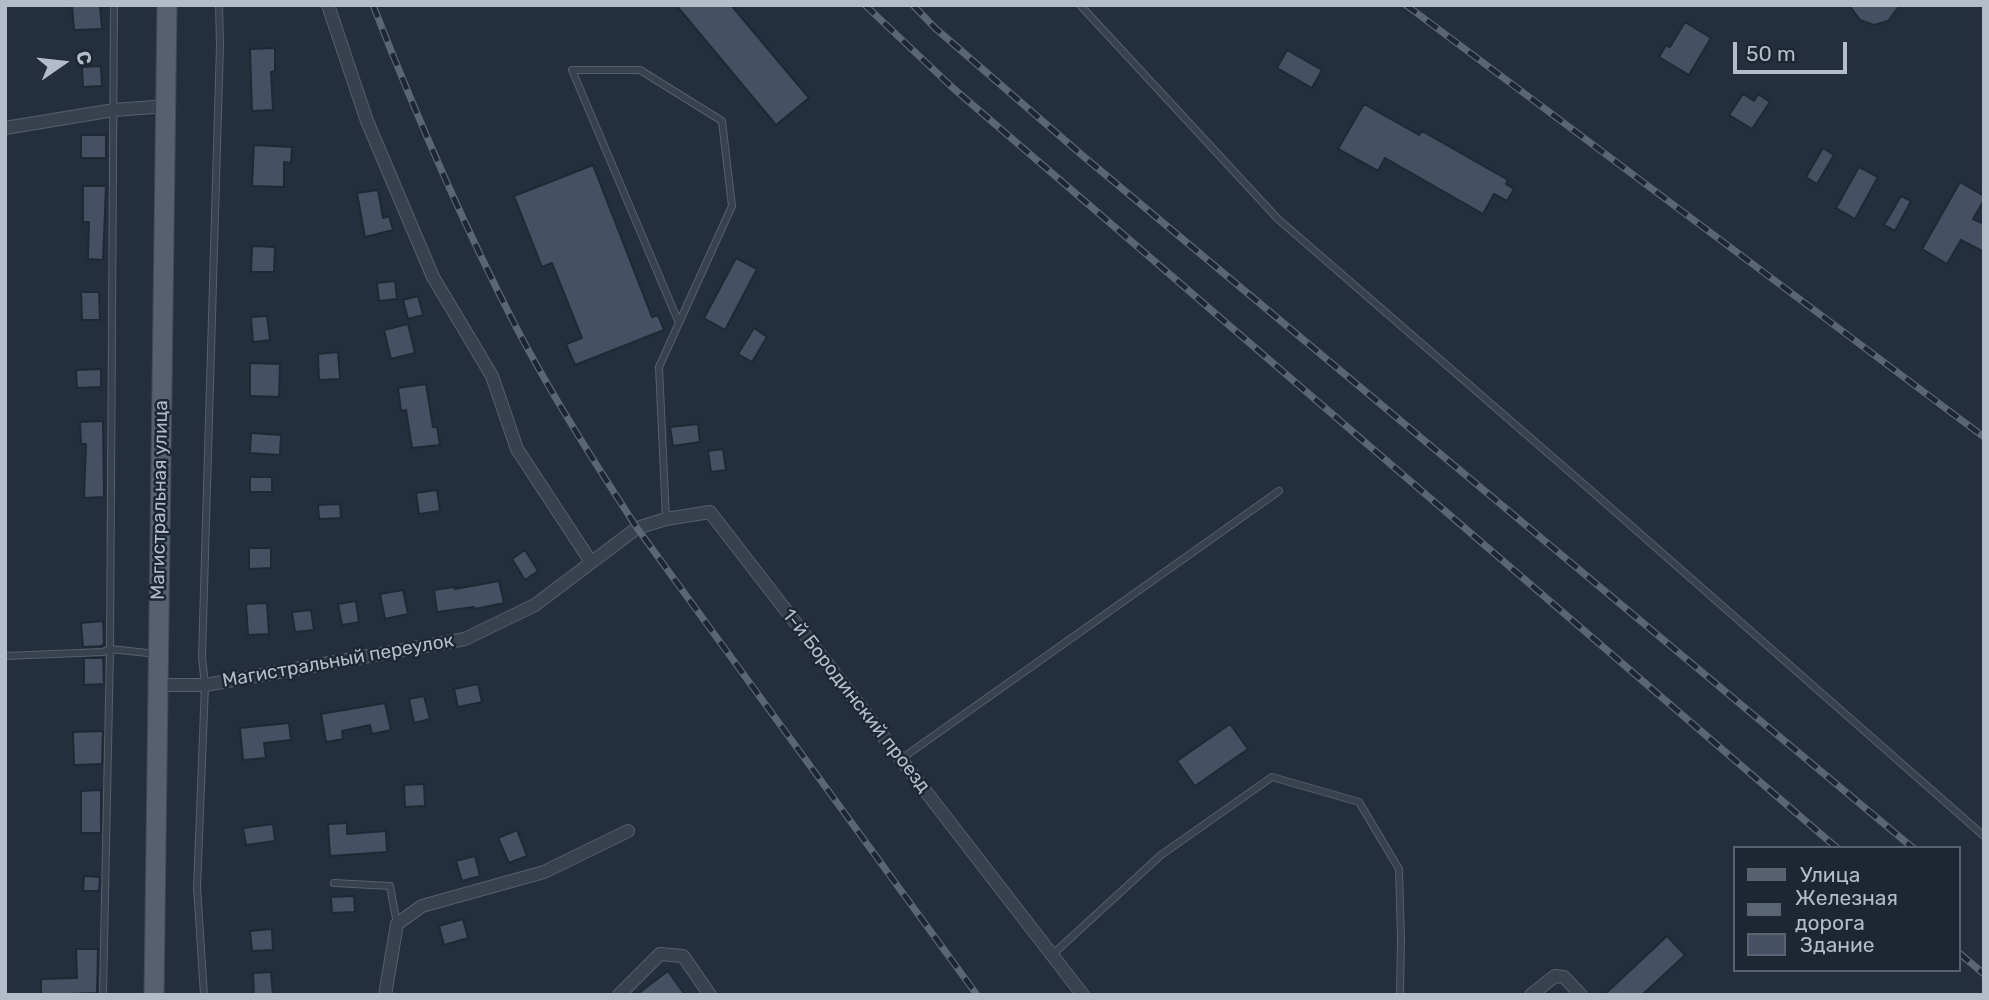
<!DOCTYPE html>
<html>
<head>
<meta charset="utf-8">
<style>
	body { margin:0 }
	#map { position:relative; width:1989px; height:1000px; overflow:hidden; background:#242f3e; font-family:Rubik,sans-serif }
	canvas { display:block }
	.frame { position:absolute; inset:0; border:7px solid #b4bcc9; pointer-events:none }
	.legend { position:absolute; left:1733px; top:846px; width:228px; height:126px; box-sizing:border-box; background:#1d2633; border:2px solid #59626f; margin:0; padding:9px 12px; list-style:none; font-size:21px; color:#b4bcc9 }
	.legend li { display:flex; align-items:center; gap:14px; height:35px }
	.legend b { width:35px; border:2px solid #59626f }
	.north { position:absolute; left:28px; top:28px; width:70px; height:70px; -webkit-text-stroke:5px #1d2633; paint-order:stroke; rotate:76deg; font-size:19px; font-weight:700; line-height:28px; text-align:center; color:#b4bcc9 }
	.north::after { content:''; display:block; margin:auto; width:24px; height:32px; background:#b4bcc9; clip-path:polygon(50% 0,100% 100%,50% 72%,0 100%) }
	.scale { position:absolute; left:1733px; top:42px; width:114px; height:32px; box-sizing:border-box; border:4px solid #b4bcc9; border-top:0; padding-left:9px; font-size:21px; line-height:24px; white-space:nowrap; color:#b4bcc9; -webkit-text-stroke:5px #1d2633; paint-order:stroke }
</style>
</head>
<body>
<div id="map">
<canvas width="1989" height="1000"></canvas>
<div class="frame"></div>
<ul class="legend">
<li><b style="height:9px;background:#56606e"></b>Улица</li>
<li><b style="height:9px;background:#5a6575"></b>Железная дорога</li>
<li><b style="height:19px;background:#455162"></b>Здание</li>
</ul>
<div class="north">С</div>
<div class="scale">50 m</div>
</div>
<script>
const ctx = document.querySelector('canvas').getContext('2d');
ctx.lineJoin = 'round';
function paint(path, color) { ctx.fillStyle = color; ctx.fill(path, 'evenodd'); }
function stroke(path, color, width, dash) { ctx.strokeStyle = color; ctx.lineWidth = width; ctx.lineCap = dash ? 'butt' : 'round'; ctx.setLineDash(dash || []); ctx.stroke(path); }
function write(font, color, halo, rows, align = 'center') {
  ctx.font = font + ' Rubik,sans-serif'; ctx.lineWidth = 5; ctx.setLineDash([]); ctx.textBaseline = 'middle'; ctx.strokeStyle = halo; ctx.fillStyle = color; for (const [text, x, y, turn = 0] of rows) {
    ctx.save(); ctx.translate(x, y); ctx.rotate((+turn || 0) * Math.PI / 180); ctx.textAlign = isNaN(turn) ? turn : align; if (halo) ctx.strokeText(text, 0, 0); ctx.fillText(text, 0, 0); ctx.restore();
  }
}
const building = new Path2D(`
	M72 5H100L102 29 74 30Z
	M676 5H731L809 98 776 125Z
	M1849 5H1900L1888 21 1874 25 1860 20Z
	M1685 22 1711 38 1689 75 1659 57 1666 45 1670 47Z
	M275 48V71L271 72 273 110 252 111 250 49Z
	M1287 50 1322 70 1312 88 1277 68Z
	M101 66 102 86 83 87 82 67Z
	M1743 94 1754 101 1758 94 1770 102 1752 129 1729 115Z
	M1364 104 1419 135 1422 131 1508 180 1506 184 1514 189 1507 201 1494 194 1483 214 1385 158 1378 171 1338 149Z
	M81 135H106V158H81Z
	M254 145 292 147 291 163 284 162V187L252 186Z
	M1823 148 1834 155 1817 184 1806 177Z
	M593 165 652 317 658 315 664 330 575 365 566 344 582 338 552 263 542 267 514 196Z
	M1859 167 1878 177 1855 219 1836 208Z
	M1960 182 1984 196V200L1973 219 1984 224V252L1961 240 1947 264 1922 249Z
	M83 186H106L103 260 88 259 89 222H83Z
	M378 190 383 218 389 216 393 230 365 237 357 193Z
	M1901 196 1911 201 1895 231 1884 225Z
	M252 246 275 247 274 272H251Z
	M736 258 757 269 725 330 704 318Z
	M395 281 397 299 379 301 377 283Z
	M81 292H99L100 320H82Z
	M418 296 423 315 408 319 403 300Z
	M267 316 270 340 253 342 251 317Z
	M408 324 415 353 391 359 384 330Z
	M754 328 767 337 752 362 738 354Z
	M338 352 340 379 319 380 318 354Z
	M250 363 280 364 279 397 250 396Z
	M101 369V387L77 388 76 370Z
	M426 384 433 427H437L440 445 412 448 406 410 401 411 398 388Z
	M103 421 104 497 84 498 86 444H81L80 422Z
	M698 424 700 442 673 446 670 427Z
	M251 433 281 435 280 455 250 453Z
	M723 449 726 470 711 472 708 451Z
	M250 477H272V492H250Z
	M437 490 440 511 419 514 416 493Z
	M340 504 341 518 319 519 318 505Z
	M249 548H271V568L249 569Z
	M525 550 538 571 525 580 512 559Z
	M499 581 504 603 475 609 474 607 437 612 434 590 454 587 455 589Z
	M403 590 408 614 385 619 380 594Z
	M356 601 359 622 342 625 338 604Z
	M267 603 269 634 248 635 246 604Z
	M311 610 314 630 295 632 292 612Z
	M103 621 104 643 102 646 83 647 81 623Z
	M84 658H103L104 684 84 685Z
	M478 684 482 702 458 707 454 689Z
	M424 696 430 719 414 723 409 699Z
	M385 703 391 730 372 734 370 725 342 731 343 739 326 742 321 714Z
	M289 723 291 740 264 743 266 758 243 760 240 728Z
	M1230 724 1248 749 1195 786 1177 761Z
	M103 731 102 764 74 765 73 732Z
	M424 784 425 806 405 807 404 785Z
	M101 790V833H81V791Z
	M347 823V834L386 831 387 852 330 856 328 824Z
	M273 824 275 841 246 845 243 828Z
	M517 830 527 856 509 863 498 838Z
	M475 856 480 876 462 881 456 861Z
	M84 876 100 877 99 891H83Z
	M354 896 355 912 332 913 331 897Z
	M463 919 468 938 444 945 439 926Z
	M272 929 273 950 252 951 250 931Z
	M1667 936 1685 955 1642 995H1604Z
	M76 949H98L97 993 41 995V979L77 978Z
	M668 971 685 995H636Z
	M271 972 273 995H254L253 973Z`);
paint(building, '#455162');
stroke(building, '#1f2835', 2);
const service = new Path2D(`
	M1080 5 1278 219 1587 487 1984 836
	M666 519 659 367 732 206 722 121 640 70H572L679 323
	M5 656 103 652 110 649 157 654
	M901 759 1279 491
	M334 883 390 886 397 924
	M1052 955 1161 855 1272 777 1359 802 1399 869 1401 939 1400 995
	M103 995 110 649 114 5
	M204 995 197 888 205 685 202 657 220 45 219 5`);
const minor = new Path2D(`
	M328 5 367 121 433 277 492 376 517 449 591 562
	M5 128 114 110 167 106
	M157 685H205L465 639 535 605 637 528 666 519 710 512 1083 995
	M385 995 397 924 422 906 544 872 628 831
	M619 995 660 954 683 956 710 995
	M1531 995 1555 976 1564 977 1581 995`);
const primary = new Path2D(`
	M154 995 167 5`);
stroke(service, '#565f6c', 8);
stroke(minor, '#565f6c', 14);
stroke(primary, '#414a57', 21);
stroke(service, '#38414e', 6);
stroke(minor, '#38414e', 12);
stroke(primary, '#56606e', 19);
const rail = new Path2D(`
	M373 5C416 115 462 222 516 327 552 396 595 463 637 528L977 995
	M865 5 953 88 1837 848
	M913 5 935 28 1083 156 1913 848
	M1406 5 1984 437
	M1959 953 1984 974`);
stroke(rail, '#5a6575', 7);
stroke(rail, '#1d2633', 4.5, [13]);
write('19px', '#b4bcc9', '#1d2633', [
	["Магистральная улица",160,500,-89],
	["Магистральный переулок",338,661,-10],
	["1-й Бородинский проезд",856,701,52]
]);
</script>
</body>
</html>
